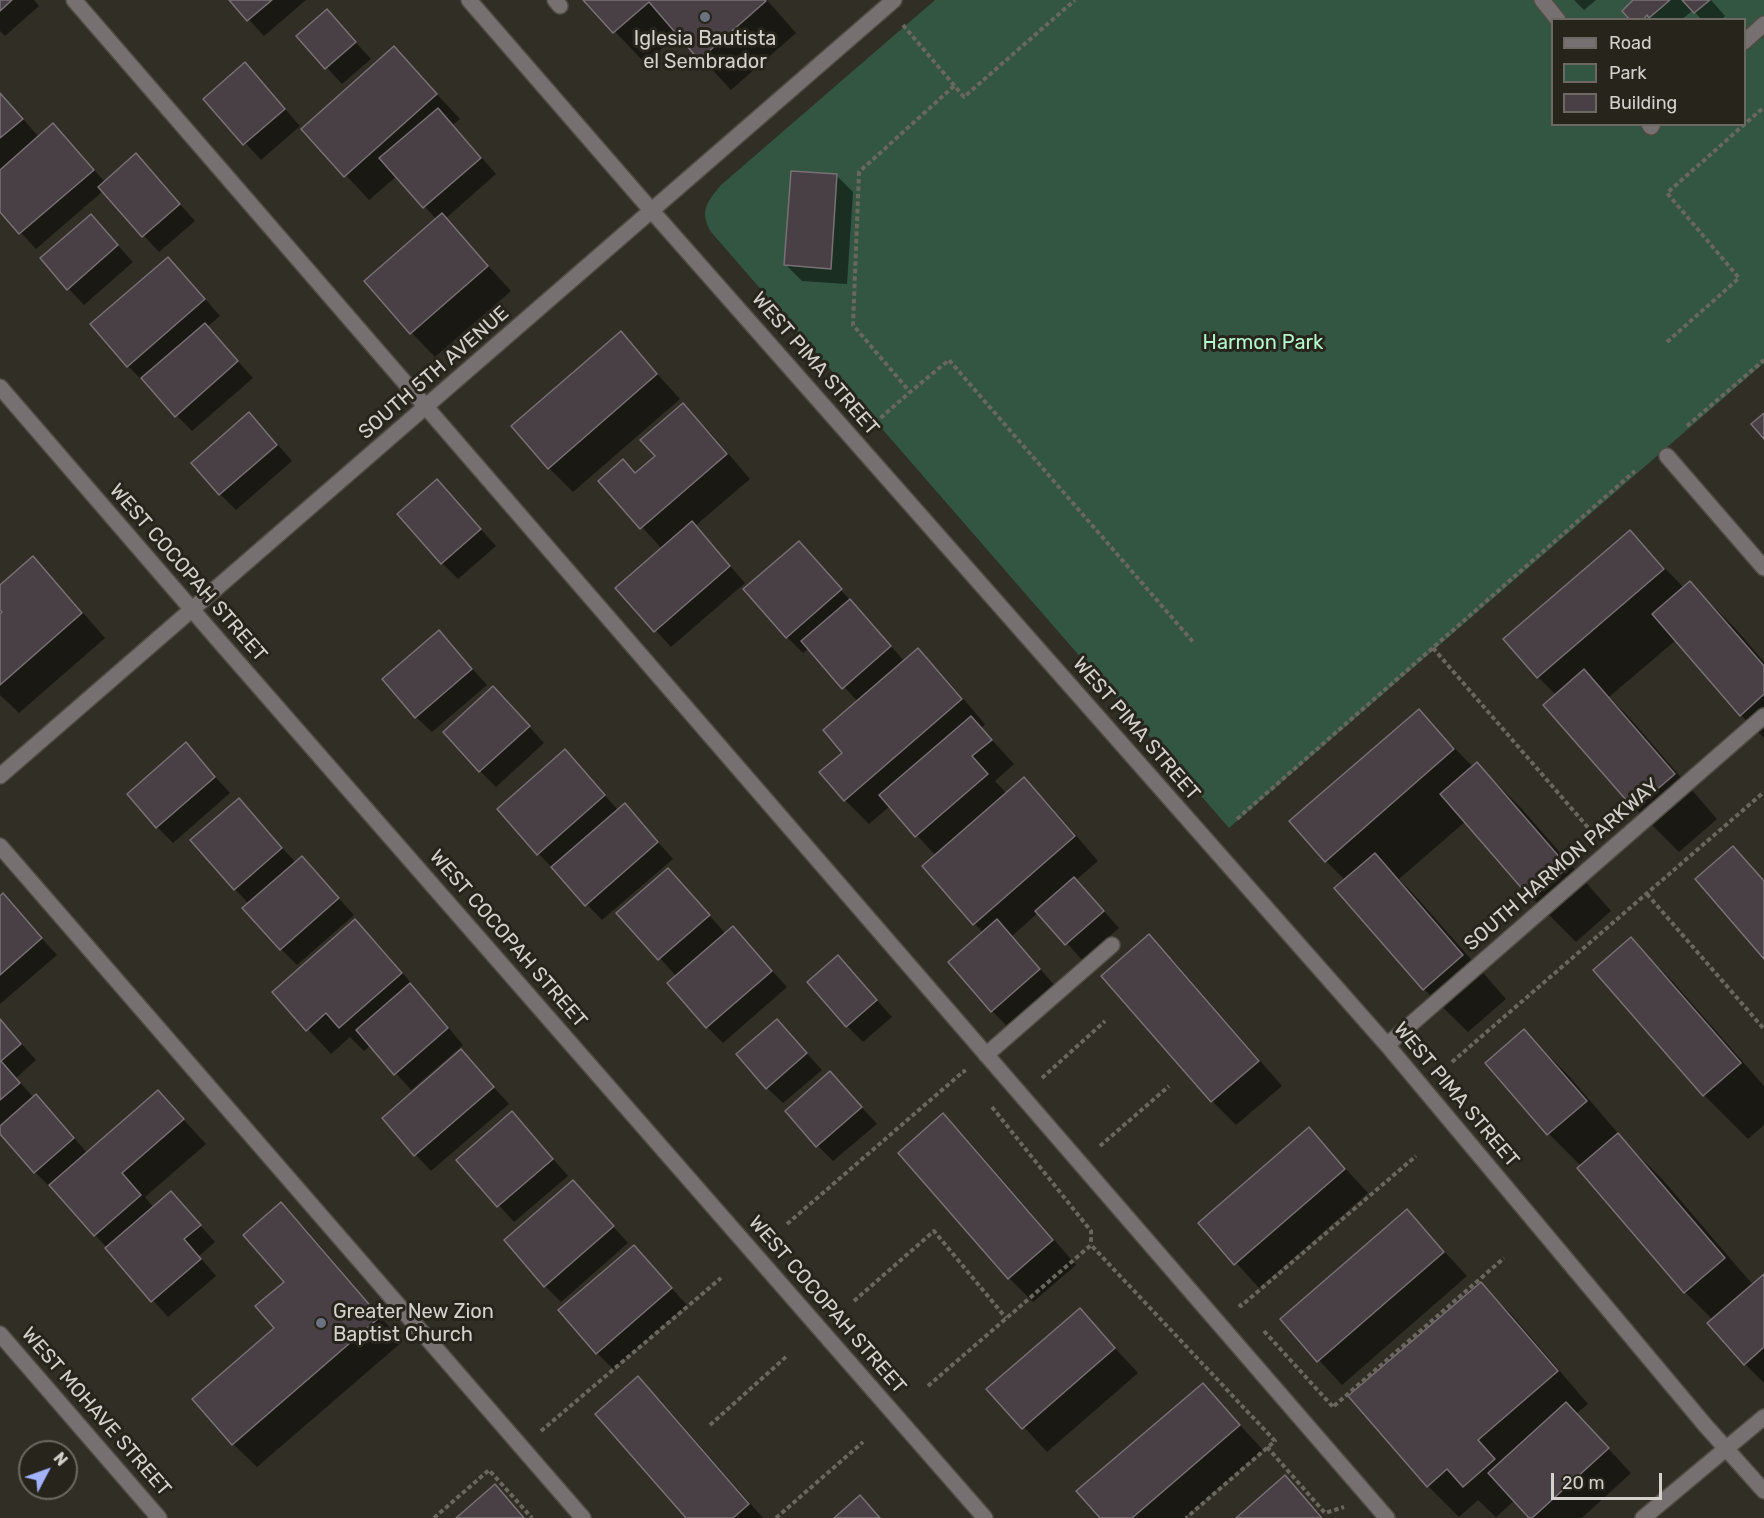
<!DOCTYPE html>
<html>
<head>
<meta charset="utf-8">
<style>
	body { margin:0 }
	#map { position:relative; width:1764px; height:1518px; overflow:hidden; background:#312e25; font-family:Rubik,sans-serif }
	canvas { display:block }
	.legend { position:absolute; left:1551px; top:18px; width:195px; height:108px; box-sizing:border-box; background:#27241c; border:2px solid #6c6962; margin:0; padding:8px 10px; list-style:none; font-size:18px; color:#d4d1cc }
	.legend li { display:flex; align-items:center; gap:12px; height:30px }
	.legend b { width:30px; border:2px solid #6c6962 }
	.north { position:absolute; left:18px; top:1440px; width:60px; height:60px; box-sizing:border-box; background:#27241c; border:2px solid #6c6962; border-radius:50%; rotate:49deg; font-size:16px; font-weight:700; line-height:24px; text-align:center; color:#d4d1cc }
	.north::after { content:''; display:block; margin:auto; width:21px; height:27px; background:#a2b2fd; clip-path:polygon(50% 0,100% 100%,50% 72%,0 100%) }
	.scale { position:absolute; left:1551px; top:1473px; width:111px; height:27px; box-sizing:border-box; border:3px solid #d4d1cc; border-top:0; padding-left:8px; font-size:18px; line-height:21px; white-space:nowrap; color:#d4d1cc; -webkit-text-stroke:4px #27241c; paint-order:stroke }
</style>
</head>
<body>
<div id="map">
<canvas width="1764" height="1518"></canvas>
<ul class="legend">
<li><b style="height:8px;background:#767070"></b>Road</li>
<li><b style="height:16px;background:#325641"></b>Park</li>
<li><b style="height:16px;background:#494046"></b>Building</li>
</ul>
<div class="north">N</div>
<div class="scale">20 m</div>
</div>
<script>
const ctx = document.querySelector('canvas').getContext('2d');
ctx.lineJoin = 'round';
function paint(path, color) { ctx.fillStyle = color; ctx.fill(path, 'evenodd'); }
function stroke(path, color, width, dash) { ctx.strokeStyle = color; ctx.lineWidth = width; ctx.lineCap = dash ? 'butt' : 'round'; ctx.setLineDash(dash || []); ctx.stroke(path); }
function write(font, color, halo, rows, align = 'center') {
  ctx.font = font + ' Rubik,sans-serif'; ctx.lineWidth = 6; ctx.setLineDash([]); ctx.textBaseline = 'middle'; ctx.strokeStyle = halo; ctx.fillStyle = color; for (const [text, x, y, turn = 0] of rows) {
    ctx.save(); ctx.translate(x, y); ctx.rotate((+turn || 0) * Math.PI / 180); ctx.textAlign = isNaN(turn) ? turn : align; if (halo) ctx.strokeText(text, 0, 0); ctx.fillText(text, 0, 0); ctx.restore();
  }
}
paint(new Path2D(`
	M935 0H1764V363L1229 828 711 232C699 211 707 202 721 185ZM1552 20H1744V124H1552Z`), '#325641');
paint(new Path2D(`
	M0 0H34L39 6 5 36 0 31Z
	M231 0H306L264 36Z
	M585 0H767L796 33 731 90 679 34 645 63Z
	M1574 0H1596L1584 10Z
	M1635 0H1711L1725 16 1721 20H1702L1693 10 1681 20H1632Z
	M327 11 371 59 342 84 298 36Z
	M394 48 460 119 453 125 496 174 445 219 511 291 435 357 412 333 366 281 437 220 397 176 369 200 303 129Z
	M245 64 300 126 261 160 205 99Z
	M0 93 39 137 53 125 105 182 136 155 195 221 159 252 103 191 36 249 0 210Z
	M837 176 853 192 847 284 802 281 786 265Z
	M91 216 133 262 84 305 69 289Z
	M184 275 220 316 207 327 253 378 192 431 128 366Z
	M620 333 680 399 573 492 549 468Z
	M683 405 707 429 750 479 695 526 745 583 671 647 617 588 662 549 600 481 636 474 657 456Z
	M265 430 292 461 236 510 220 494Z
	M437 481 496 546 458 579 442 563Z
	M1630 532 1684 588 1690 583 1734 627 1764 662V738L1741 715 1676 640 1609 697 1627 715 1717 819 1679 852 1635 808 1545 705 1556 695 1538 677Z
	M799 543 905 662 918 650 942 674 985 724 981 728 1014 764 995 781 1007 794 1024 779 1048 803 1098 861 1076 880 1119 928 1082 960 1039 912 1012 936 1055 986 1008 1027 992 1011 984 933 975 924 936 856 890 806 869 824 845 800 844 753 858 702 809 648 803 653 787 637Z
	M33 558 56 582 105 638 19 713 0 695V616L4 612 0 608V587Z
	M439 632 487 685 432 732 416 717Z
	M509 704 544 743 496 787 480 771Z
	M1419 711 1473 767 1477 764 1521 808 1611 911 1576 942 1532 898 1466 821 1399 879 1418 899 1506 999 1468 1032 1424 989 1345 880 1326 861Z
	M186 745 230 793 173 843 157 827Z
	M565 752 618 810 625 805 673 859 602 920 538 853Z
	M239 800 296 863 302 858 354 915 297 965 281 949 249 904 235 889Z
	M668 870 726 934 733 928 787 987 723 1043 707 1027 677 977 619 913Z
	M3 896 57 955 0 1004V898Z
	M355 921 379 945 463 1045 411 1090 371 1045 364 1051 350 1037 331 1054 274 992Z
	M1149 936 1173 960 1282 1086 1236 1125 1212 1101 1103 976Z
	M1631 939 1674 983 1764 1086V1125L1748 1139 1704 1095Z
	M838 957 892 1017 863 1042 847 1026Z
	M0 1020 36 1060 16 1078 34 1098 36 1097 52 1112 88 1154 158 1092 206 1144 145 1197 154 1208 171 1193 215 1242 199 1256 216 1276 168 1317 53 1187 51 1188 35 1172 0 1132Z
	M777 1021 822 1070 783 1103 767 1088Z
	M1524 1031 1568 1075 1629 1146 1662 1179 1753 1285 1764 1276V1383L1745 1364 1713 1320 1685 1292 1581 1166 1549 1134Z
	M461 1051 509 1104 431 1171 416 1155Z
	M830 1073 877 1124 833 1161 818 1146Z
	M512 1113 568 1176 514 1222 458 1160Z
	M943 1115 967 1139 1076 1265 1033 1302 1009 1278Z
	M1309 1129 1368 1193 1259 1288 1200 1223Z
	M573 1182 628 1243 561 1302 545 1286Z
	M281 1205 305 1228 402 1342 257 1467 233 1444 277 1328 286 1282Z
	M1407 1211 1467 1276 1342 1385 1282 1320Z
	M634 1247 687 1305 613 1369 597 1353Z
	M1481 1284 1512 1315 1588 1404 1576 1414 1631 1473 1582 1518H1531L1515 1500 1496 1517 1478 1500 1459 1517 1428 1486Z
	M1080 1310 1138 1373 1047 1452 989 1389Z
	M638 1378 662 1402 763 1518H688Z
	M1203 1385 1263 1450 1184 1518H1102Z
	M1285 1477 1324 1518H1239Z`), '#0007');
const building = new Path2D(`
	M0 0H12L0 11Z
	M229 0H272L247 21Z
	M583 0H764L766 1 699 60 649 2 613 33Z
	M1633 0H1670L1649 18 1647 15 1643 20H1630L1622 11Z
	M1682 0H1710L1694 13Z
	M327 9 356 42 325 69 296 36Z
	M394 46 437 94 344 177 301 129Z
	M245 62 285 109 243 145 203 99Z
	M0 93 23 119 0 138Z
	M438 108 481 158 423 208 379 158Z
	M53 123 94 170 19 234 0 212V170Z
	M136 153 180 204 142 237 98 187Z
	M791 171 837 174 831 269 784 265Z
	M442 213 488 266 410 334 364 281Z
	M91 214 118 245 67 290 40 258Z
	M168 257 205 299 127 367 90 324Z
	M205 323 238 361 175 417 141 378Z
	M621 331 657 374 548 469 511 426Z
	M683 403 727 454 640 529 598 481 623 459 635 473 655 456 640 440Z
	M249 412 277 445 219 495 191 463Z
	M1764 413V439L1751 424Z
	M437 479 481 529 441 564 397 514Z
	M692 521 730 566 654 632 615 588Z
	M1630 530 1664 569 1537 678 1503 639Z
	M799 541 842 589 786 638 743 589Z
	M33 556 82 613 0 685V614L2 612 0 610V585Z
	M1690 581 1764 666V694L1740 716 1652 614Z
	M850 599 891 646 842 689 801 641Z
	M439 630 472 669 415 718 382 679Z
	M918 648 962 699 844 801 819 772 842 753 823 730Z
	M1584 669 1675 774 1634 809 1543 705Z
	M493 686 530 726 479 772 443 732Z
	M1419 709 1454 749 1325 862 1289 821Z
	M971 716 992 740 972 756 988 774 915 837 879 795Z
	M186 742 215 777 156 828 127 794Z
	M565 749 605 795 537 855 497 809Z
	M1477 762 1568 867 1531 899 1440 794Z
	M1024 777 1075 836 973 925 922 866Z
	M239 798 282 848 234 890 190 840Z
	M625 803 658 842 585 906 551 867Z
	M1733 846 1764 881V959L1695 879Z
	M1375 853 1463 955 1423 990 1334 888Z
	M302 856 339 898 280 950 242 908Z
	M668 868 710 915 658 960 616 913Z
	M1074 877 1104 911 1065 945 1035 911Z
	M3 893 42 938 0 975V896Z
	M355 919 402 973 339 1028 326 1013 306 1031 272 992Z
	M997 919 1040 969 991 1012 948 962Z
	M733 926 772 971 706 1028 667 983Z
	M1149 934 1259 1061 1211 1102 1101 976Z
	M1631 937 1741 1063 1703 1096 1593 970Z
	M838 955 877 1000 846 1027 807 982Z
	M410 983 448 1028 394 1075 356 1030Z
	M0 1019 21 1044 1 1061 20 1083 0 1100Z
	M777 1019 807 1053 766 1089 736 1054Z
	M1524 1029 1587 1101 1547 1135 1485 1063Z
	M461 1049 494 1087 414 1156 382 1118Z
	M830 1071 862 1107 816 1147 785 1111Z
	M158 1090 184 1119 122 1173 141 1195 94 1236 49 1185Z
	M36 1094 74 1138 34 1173 0 1134V1126Z
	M512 1111 553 1159 497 1207 456 1160Z
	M943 1113 1053 1240 1008 1279 898 1153Z
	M1309 1127 1345 1169 1234 1265 1198 1223Z
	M1618 1133 1725 1258 1684 1293 1577 1168Z
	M573 1180 614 1226 544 1287 504 1240Z
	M171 1191 201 1225 184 1239 201 1259 151 1302 105 1248Z
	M281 1202 380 1317 232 1445 192 1399 274 1328 255 1306 284 1282 243 1235Z
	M1407 1209 1444 1252 1317 1362 1280 1319Z
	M634 1245 672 1288 596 1354 558 1310Z
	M1764 1274V1347L1744 1365 1707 1323Z
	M1481 1282 1558 1371 1478 1440 1495 1459 1463 1487 1447 1469 1427 1487 1348 1396Z
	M1080 1308 1115 1348 1022 1429 986 1389Z
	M638 1376 749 1504 733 1518H686L595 1414Z
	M1203 1383 1240 1425 1132 1518H1100L1076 1491Z
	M1566 1402 1609 1448 1532 1518H1529L1488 1473Z
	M1285 1475 1322 1518H1236Z
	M495 1484 524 1518H456Z
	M860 1495 880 1518H834Z`);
paint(building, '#494046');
stroke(building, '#797076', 1.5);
const minor = new Path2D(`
	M74 0 1387 1518
	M469 0 651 210 1387 1045 1705 1425 1764 1491
	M555 0 560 6
	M1542 0 1558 20
	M1744 42 1764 24
	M1649 124 1651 127 1653 124
	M0 387 220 642 985 1518
	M1667 456 1764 568
	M0 776 894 0
	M0 846 583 1518
	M1387 1045 1764 716
	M986 1055 1112 945
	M0 1334 159 1518
	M1643 1518 1764 1417`);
stroke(minor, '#4e4b43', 18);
stroke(new Path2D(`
	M903 25 964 97 1075 0
	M954 86 859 172 853 325 910 392 949 360 1194 643
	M1667 342 1739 278 1667 193 1764 107
	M875 423 910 392
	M1687 426 1764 360
	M1433 648 1591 831
	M1237 819 1635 471
	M1647 894 1764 1029
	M1452 1062 1764 792
	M1042 1078 1105 1021
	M992 1107 1091 1231V1245
	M1100 1146 1169 1086
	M787 1224 964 1071 965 1073
	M854 1301 934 1231 1006 1318
	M1239 1304 1241 1306 1416 1156
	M1264 1331 1333 1407
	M928 1386 1091 1245 1275 1441 1186 1518
	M1334 1406 1504 1258
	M710 1425 788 1355
	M541 1431 721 1278
	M1267 1447 1325 1513 1344 1507
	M434 1518 489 1470 532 1518
	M776 1518 863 1442`), '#6a675f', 4, [4.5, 3]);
stroke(minor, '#767070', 15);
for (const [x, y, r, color] of [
	[705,17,6,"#6b7280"],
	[321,1323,6,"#6b7280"]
]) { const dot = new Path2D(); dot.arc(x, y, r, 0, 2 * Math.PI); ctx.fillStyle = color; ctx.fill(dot); stroke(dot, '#27241c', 2); }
write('20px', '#d4d1cc', '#27241c', [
	["Iglesia Bautista",705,39],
	["el Sembrador",705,62],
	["Greater New Zion",333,1312,"left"],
	["Baptist Church",333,1335,"left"]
]);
write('20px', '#b3f7cd', '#27241c', [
	["Harmon Park",1263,343]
]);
write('20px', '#d4d1cc', '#27241c', [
	["WEST PIMA STREET",815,364,49],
	["SOUTH 5TH AVENUE",434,373,-41],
	["WEST COCOPAH STREET",188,573,49],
	["WEST PIMA STREET",1136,729,49],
	["SOUTH HARMON PARKWAY",1562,865,-41],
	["WEST COCOPAH STREET",508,939,49],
	["WEST PIMA STREET",1456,1095,50],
	["WEST COCOPAH STREET",827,1305,49],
	["WEST MOHAVE STREET",96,1412,49]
]);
</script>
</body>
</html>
